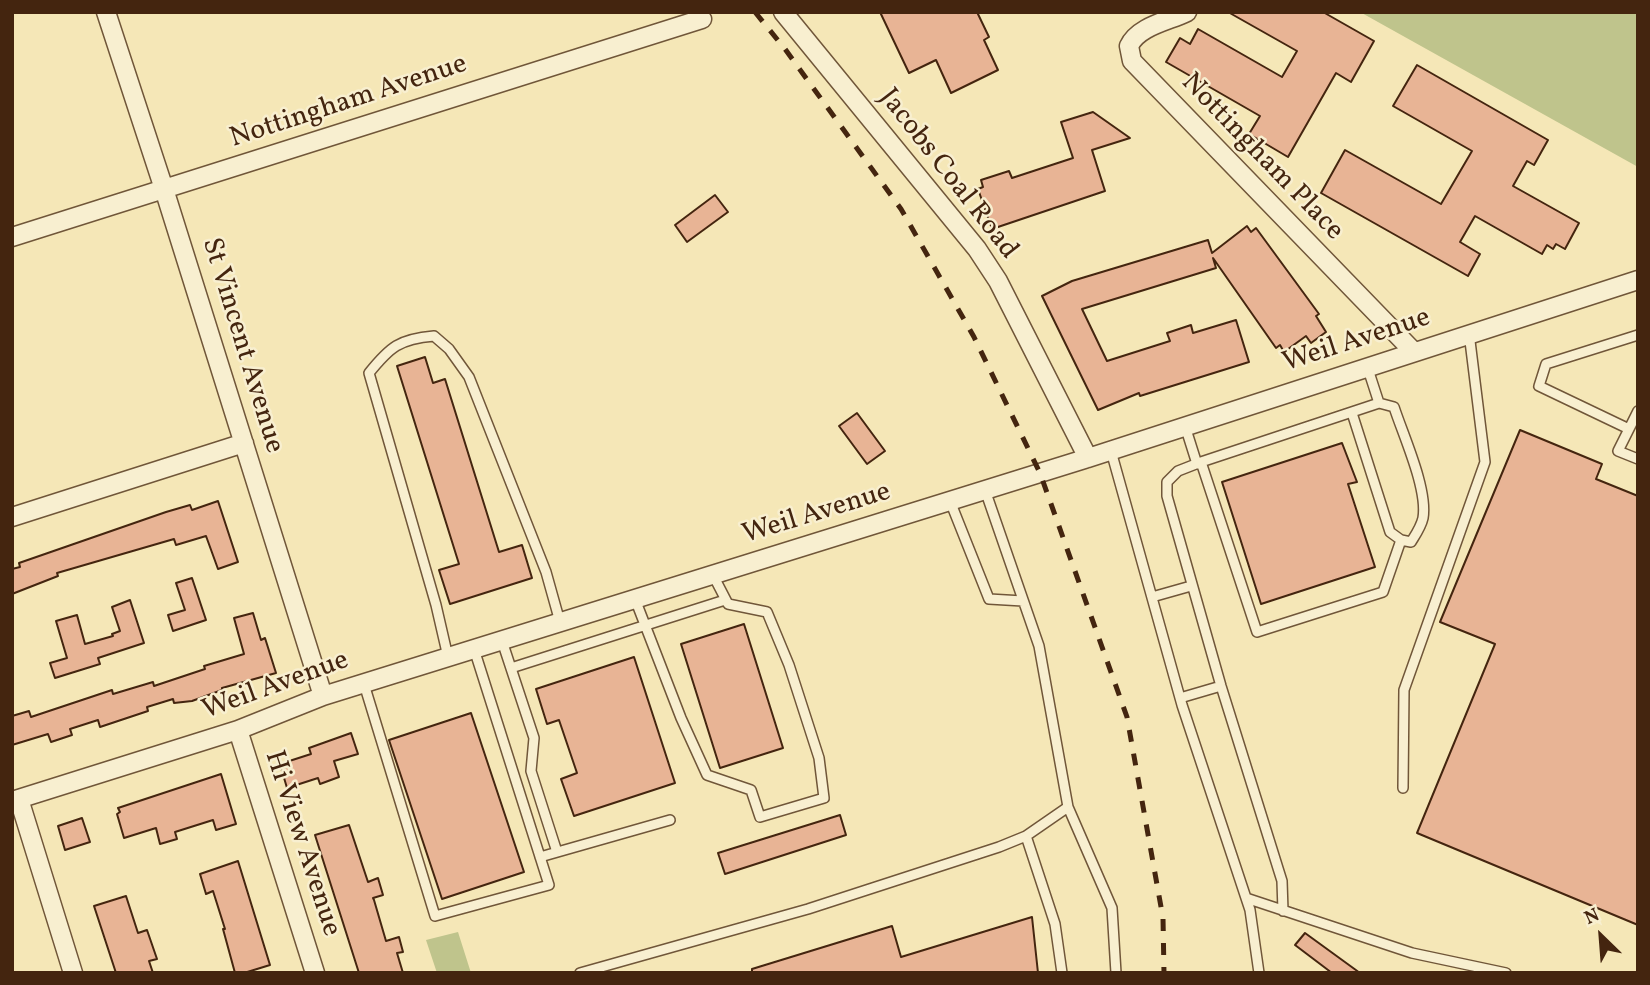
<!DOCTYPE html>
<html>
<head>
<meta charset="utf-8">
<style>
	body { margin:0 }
	#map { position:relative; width:1650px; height:985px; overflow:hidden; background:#f5e7b7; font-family:Vollkorn,serif }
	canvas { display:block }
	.frame { position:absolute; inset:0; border:14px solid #44250f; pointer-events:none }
	.north { position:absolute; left:1566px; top:901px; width:70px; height:70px; -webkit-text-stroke:5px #f8efd0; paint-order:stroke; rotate:335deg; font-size:19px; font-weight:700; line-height:28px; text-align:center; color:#44250f }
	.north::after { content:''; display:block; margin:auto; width:24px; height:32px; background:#44250f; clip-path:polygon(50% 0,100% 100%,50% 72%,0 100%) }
</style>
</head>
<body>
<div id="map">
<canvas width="1650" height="985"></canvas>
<div class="frame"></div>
<div class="north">N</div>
</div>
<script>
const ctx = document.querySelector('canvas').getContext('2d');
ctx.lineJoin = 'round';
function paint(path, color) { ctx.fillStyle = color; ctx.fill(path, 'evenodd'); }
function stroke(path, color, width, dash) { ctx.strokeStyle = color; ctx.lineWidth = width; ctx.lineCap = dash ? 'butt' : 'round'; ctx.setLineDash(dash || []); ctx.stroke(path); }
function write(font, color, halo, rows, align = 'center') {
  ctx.font = font + ' Vollkorn,serif'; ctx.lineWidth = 5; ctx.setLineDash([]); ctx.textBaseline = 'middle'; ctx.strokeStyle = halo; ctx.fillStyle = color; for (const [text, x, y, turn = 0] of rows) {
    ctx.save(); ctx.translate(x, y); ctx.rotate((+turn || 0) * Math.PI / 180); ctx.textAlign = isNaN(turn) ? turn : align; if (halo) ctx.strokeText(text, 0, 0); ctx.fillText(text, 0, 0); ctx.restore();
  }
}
paint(new Path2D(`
	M1360 12H1638V167Z
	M458 932 471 973H437L426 940Z`), '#bfc48c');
const building = new Path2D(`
	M880 12H977L989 37 984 40 998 70 951 93 936 60 909 73Z
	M1228 12H1323L1374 41 1351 82 1336 73 1288 157 1249 134 1260 116 1166 62 1180 38 1190 44 1198 29 1282 77 1297 51Z
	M1417 65 1548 140 1534 165 1527 161 1513 186 1579 223 1565 249 1556 244 1553 249 1547 245 1542 254 1475 216 1460 242 1480 254 1468 276 1321 193 1345 150 1441 204 1472 151 1393 106Z
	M1093 112 1130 138 1092 150 1105 191 992 229 978 189 983 187 981 180 1009 171 1012 178 1073 158 1061 122Z
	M715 195 728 212 687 242 675 225Z
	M1247 226 1251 232 1256 228 1319 314 1316 316 1326 332 1311 343 1306 336 1284 352 1280 345 1276 348 1213 258 1216 268 1082 309 1107 361 1170 341 1167 333 1191 325 1193 333 1236 320 1249 362 1140 396 1139 393 1098 410 1042 296 1072 281 1208 240 1212 253Z
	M425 357 433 383 445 379 499 552 522 545 532 578 450 604 439 570 459 564 397 366Z
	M857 413 885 451 867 464 839 426Z
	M1520 430 1602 464 1596 479 1638 496V925L1417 833 1495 644 1440 622Z
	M1342 443 1357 482 1348 484 1375 567 1261 604 1222 482Z
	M218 501 238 562 218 569 206 536 176 545 174 539 57 573 58 576 12 594V569L20 567 19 563 166 512 190 505 192 510Z
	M192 578 206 620 173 631 168 615 185 610 176 583Z
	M130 600 144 643 98 658 100 664 55 678 50 663 67 658 56 621 77 615 85 644 113 636 112 634 120 631 112 607Z
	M253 613 261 640 265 638 276 673 222 688V690L192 701 174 703 173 699 147 707 148 711 100 727 98 720 70 729 72 735 51 742 48 734 12 745V716L29 711 31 717 112 690 113 694 153 682 154 686 205 669 204 666 244 654 234 618Z
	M744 624 783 748 720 768 681 644Z
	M634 657 675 783 574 816 561 779 577 773 559 720 547 724 536 689Z
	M471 713 524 872 442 899 389 740Z
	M351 733 358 754 334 761 339 777 320 784 318 778 287 788 280 764 311 754 309 748Z
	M221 774 236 824 216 830 213 820 175 832 177 839 160 844 156 828 124 838 117 814 120 812 118 808Z
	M840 815 846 835 725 874 718 853Z
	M82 818 90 842 65 850 58 826Z
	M349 825 368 882 378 878 383 895 373 898 374 900 386 941 399 937 403 952 397 953 403 973H359L315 835Z
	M238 861 270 965 244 973H235L223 929H225L213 891 206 894 200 874Z
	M126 896 138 933 147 930 157 959 149 961 153 973H116L94 906Z
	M1032 917 1038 973H752V969L892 926 901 957Z
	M1305 933 1360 973H1332L1295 945Z`);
paint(building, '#e8b495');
stroke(building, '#44250f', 2);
const lane = new Path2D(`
	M1638 411 1618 451 1638 459
	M1352 413 1390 532 1401 540 1411 542C1416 534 1421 527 1423 518 1428 489 1403 435 1394 407L1379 403
	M1185 426 1197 464
	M1629 429 1539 386 1546 364 1638 335
	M1111 451 1182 705 1250 910 1259 973
	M1201 462 1257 632 1383 592 1401 540
	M950 501 989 599 1023 601
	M1152 597 1191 586
	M635 599 681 718 707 775 751 790 760 817 824 798 819 758 789 665 767 612 728 604 713 575
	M502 641 534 738 531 771 557 852
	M448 657 436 605 369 373C390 347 399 339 434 336L449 349 469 377 546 572 560 622
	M511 668 725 600
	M364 684 435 916 549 885 474 649
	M1180 698 1221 686
	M1403 788 1404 690 1485 462 1469 333
	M1068 807 1112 908 1116 973
	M1026 836 1055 924 1062 973
	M540 857 670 820
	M1246 898 1412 953 1506 973
	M1283 911 1282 881 1221 686 1167 496V482L1178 471 1201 462 1379 403 1367 366
	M580 973 808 909 999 847 1026 836 1068 807 1039 646 985 490`);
const street = new Path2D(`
	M106 12 164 189 323 696
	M783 12 977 249 998 281 1088 458
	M1187 12C1169 21 1138 26 1129 46L1132 61 1413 351
	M12 237 702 19
	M12 517 244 443
	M238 730 315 973
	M19 799 73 973
	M12 801 238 730 323 696 1088 458 1638 280`);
stroke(lane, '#705639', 12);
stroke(street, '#705639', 21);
stroke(lane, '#f8efd0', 9);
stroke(street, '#f8efd0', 18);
stroke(new Path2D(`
	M755 12 785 49 901 209 974 337 1040 473 1127 717 1163 918 1164 973`), '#44250f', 5, [12, 12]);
write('28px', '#44250f', '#f8efd0', [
	["Nottingham Avenue",349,103,-18],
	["Nottingham Place",1261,158,46],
	["Jacobs Coal Road",947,175,52],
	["Weil Avenue",1357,342,-18],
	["St Vincent Avenue",241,346,73],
	["Weil Avenue",817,515,-17],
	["Weil Avenue",276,687,-20],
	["Hi View Avenue",301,844,72]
]);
</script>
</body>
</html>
